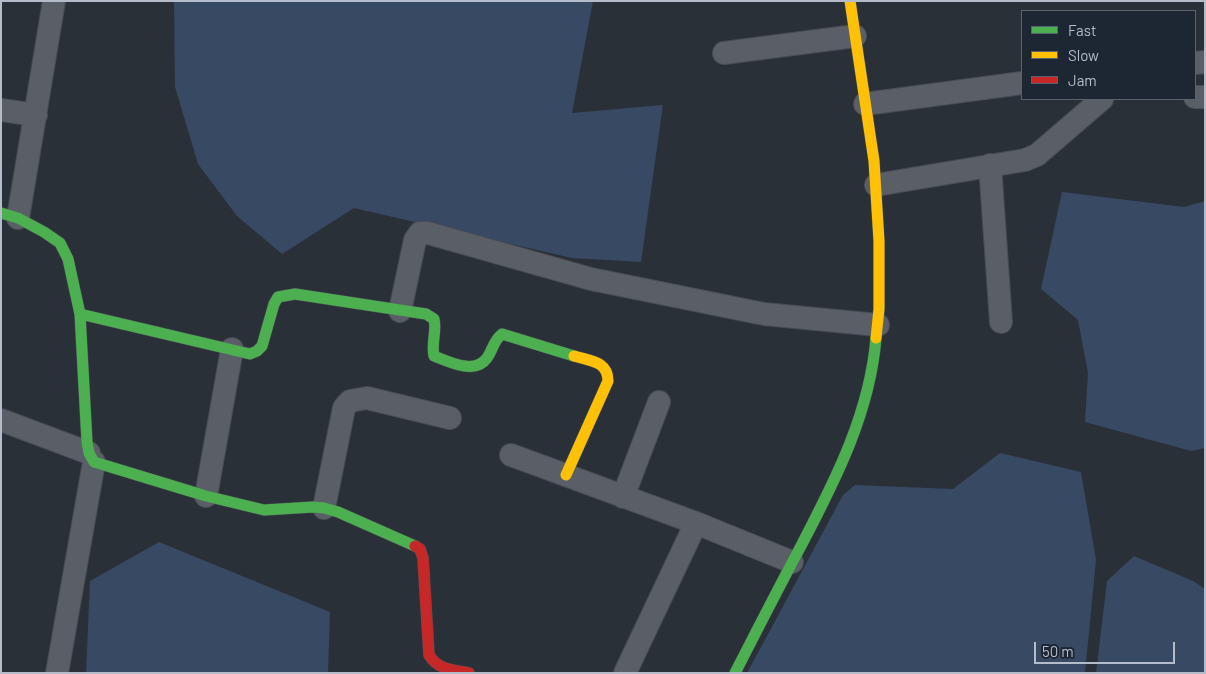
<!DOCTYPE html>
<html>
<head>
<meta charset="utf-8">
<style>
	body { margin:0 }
	#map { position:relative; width:1206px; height:674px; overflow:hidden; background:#2a3038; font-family:Barlow,sans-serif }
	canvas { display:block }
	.frame { position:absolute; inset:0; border:2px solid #b4bcc9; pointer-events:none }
	.legend { position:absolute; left:1021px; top:10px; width:175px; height:90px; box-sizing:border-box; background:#1d2633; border:1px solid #59626f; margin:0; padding:6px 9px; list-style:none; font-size:15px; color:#b4bcc9 }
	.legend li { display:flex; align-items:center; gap:10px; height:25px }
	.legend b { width:25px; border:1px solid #59626f }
	.scale { position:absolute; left:1034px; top:642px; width:141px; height:22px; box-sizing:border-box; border:2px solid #b4bcc9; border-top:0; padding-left:6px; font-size:15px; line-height:18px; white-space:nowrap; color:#b4bcc9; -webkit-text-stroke:4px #1d2633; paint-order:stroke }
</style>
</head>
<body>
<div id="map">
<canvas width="1206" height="674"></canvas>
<div class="frame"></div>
<ul class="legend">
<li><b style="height:6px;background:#4caf50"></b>Fast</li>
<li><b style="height:6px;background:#ffc107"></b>Slow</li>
<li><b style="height:6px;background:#c62828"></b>Jam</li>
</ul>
<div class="scale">50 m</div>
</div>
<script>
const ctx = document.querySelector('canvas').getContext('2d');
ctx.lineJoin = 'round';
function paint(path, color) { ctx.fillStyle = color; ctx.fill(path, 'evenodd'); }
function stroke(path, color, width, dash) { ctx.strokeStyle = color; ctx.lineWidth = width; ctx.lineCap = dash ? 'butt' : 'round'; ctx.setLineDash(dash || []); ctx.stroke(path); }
paint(new Path2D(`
	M174 1H593L572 113 663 105 641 262 572 258 354 208 282 254 237 216 198 164 175 87Z
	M1062 192 1184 207 1205 201V448L1191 451 1085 422 1088 373 1078 320 1041 289Z
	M1000 453 1081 472 1096 560 1085 673H747L843 495 855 485 953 489Z
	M159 542 330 612 328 673H86L90 581Z
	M1134 556 1193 581 1205 589V673H1096L1107 581Z`), '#384963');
const street = new Path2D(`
	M724 53 855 36
	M1195 63 1205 62
	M1195 97H1205
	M865 104 1022 83
	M1 110 36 115
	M990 165 1001 322
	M876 185 1025 160 1037 155 1102 99
	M18 218 54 1
	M400 311 415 240 420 233H428L591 279 764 314 878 325
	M1 420 89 453
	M511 455 696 523 792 562
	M206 496 232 349
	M623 497 659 402
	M324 508 344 408 350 401 367 398 450 418
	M57 673 94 462
	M625 673 696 523`);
const fast = new Path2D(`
	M1 213 18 218 44 232 60 243 68 259 80 314 87 442 89 453 94 462 206 496 264 510 313 507 324 508 338 512 415 546
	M80 314 250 354 257 351 262 346 274 304 278 297 295 294 426 314 434 319C437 331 431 343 434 356 449 362 475 375 487 358 493 350 493 341 502 334L574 356
	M735 673C757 630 779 587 802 544 836 479 870 412 876 338`);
const slow = new Path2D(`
	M850 1 874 161 879 241V309L876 338
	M566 475 608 381C608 361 590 361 574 356`);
const jam = new Path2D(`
	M415 546 420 549 423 558 429 655C438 670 453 670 469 673`);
stroke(street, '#484c53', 24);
stroke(fast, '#484c53', 12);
stroke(slow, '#484c53', 12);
stroke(jam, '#484c53', 12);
stroke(street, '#5a5e66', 22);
stroke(fast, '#4caf50', 11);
stroke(slow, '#ffc107', 11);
stroke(jam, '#c62828', 11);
</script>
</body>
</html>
